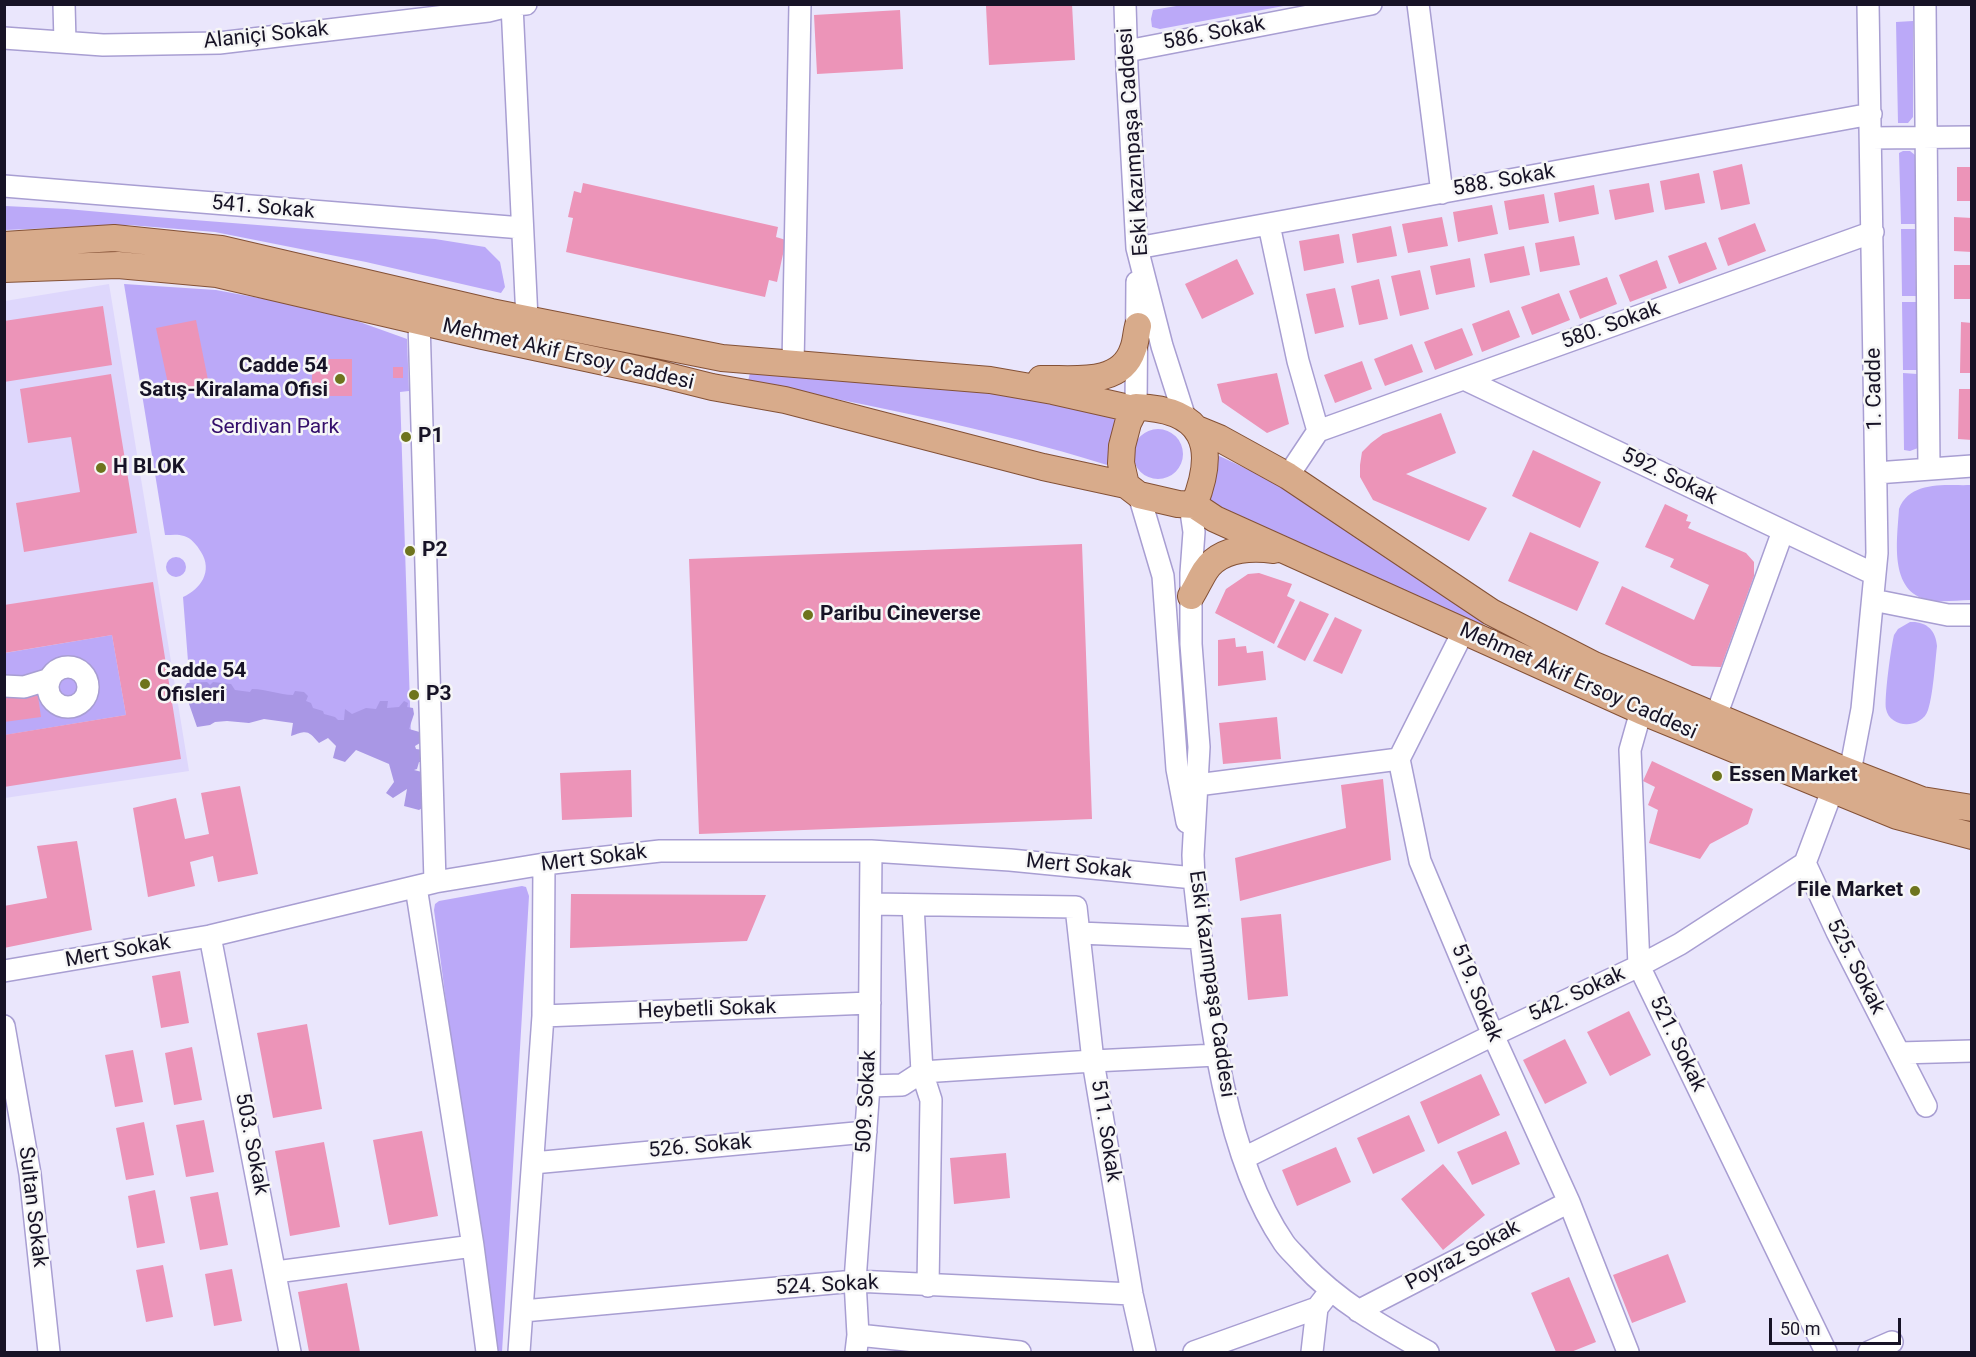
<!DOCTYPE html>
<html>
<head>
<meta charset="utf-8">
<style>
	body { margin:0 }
	#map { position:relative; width:1976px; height:1357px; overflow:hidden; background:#eae6fc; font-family:Roboto,sans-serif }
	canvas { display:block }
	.frame { position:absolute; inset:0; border:6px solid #171326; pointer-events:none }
	.scale { position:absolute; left:1769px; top:1318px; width:132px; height:27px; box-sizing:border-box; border:3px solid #171326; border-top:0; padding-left:8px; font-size:18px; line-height:21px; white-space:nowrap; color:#171326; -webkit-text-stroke:4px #f6f6f6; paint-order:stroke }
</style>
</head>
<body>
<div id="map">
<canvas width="1976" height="1357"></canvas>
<div class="frame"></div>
<div class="scale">50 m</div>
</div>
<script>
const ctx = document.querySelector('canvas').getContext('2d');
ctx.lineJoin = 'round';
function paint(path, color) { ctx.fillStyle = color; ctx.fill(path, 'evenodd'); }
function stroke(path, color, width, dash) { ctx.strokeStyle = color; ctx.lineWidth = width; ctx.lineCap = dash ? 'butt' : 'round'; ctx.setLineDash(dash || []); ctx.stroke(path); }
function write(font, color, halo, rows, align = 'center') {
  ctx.font = font + ' Roboto,sans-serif'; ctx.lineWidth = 5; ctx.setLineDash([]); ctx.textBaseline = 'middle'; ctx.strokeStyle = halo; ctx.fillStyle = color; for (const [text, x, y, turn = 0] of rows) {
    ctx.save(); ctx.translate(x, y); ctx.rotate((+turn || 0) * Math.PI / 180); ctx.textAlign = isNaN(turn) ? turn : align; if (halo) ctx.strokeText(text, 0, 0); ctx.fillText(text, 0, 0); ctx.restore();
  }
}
paint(new Path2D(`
	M109 284 189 771 5 798V301Z`), '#ded7fc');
paint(new Path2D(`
	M1182 5V4L1289 5 1160 29 1152 27 1151 19 1153 10Z
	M1913 21V117L1908 123H1898L1896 22Z
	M1903 151H1910L1915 155V224H1901L1899 153Z
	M5 206 67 209 156 217 435 239 485 247 500 262 505 287 501 293 366 262 215 232 129 225 5 230Z
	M1901 229H1915L1916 296H1902Z
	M124 284 216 290 329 311 407 339 409 391 400 392 412 768 299 707 190 687 183 597C201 589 213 571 201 552 197 545 191 538 184 536 178 534 172 535 165 535Z
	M1902 302H1916L1917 370H1903Z
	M751 369 930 379 1117 415 1107 465C990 428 869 406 748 381Z
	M1903 373 1917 374 1918 448 1910 451 1904 450Z
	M1133 454a25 25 0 1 1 50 0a25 25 0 1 1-50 0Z
	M1211 452 1281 485 1487 616 1482 626 1208 501Z
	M1971 485V600C1959 600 1946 602 1934 601 1888 596 1897 542 1899 509 1910 480 1947 486 1971 485Z
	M166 567a10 10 0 1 1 20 0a10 10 0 1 1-20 0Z
	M1910 622C1926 621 1936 630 1937 646 1935 664 1933 695 1928 710 1922 729 1890 729 1886 709 1884 699 1891 647 1894 635L1898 629Z
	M112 635 126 715 5 735V653Z
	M522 886 526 887 529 896 502 1352H492L434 910 435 904 439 901Z`), '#bba9f8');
paint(new Path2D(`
	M207 682 210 685 213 682 231 684 235 690 250 692 252 689C267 689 279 695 293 695L295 691 304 692 308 696 306 701 311 703 313 708 323 711 324 714 335 717 338 720H344L345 709 352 714 366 708 376 709 380 701H388L387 708 399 707 404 701 408 703 407 707 413 708 414 714 409 729 423 733 420 743 415 746 416 749 423 750 422 762H419L417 769 414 770 422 772 430 803 419 810 404 806 407 789 393 798 386 793 394 782 389 764 356 750 345 762 333 758 336 746 328 738 319 743C308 730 307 730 291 736L293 723 264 719 249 723 227 721 215 722 210 725 197 727 188 701 184 699 183 691 187 683Z`), '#a997e5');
paint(new Path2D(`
	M1014 4H1072L1075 60 989 65 986 6Z
	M900 10 903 69 817 74 814 15Z
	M1742 164 1750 204 1721 210 1713 171Z
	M1957 167H1972V201H1957Z
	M1699 173 1705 203 1665 210 1660 181Z
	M583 183 778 227 776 237 786 240 777 282 769 280 765 297 566 252 573 218 568 217 574 191 581 193Z
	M1649 183 1654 212 1615 220 1609 190Z
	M1594 185 1599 214 1559 222 1554 193Z
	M1544 194 1549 223 1509 230 1504 201Z
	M1492 205 1498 234 1458 242 1453 212Z
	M1442 217 1448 246 1408 253 1402 224Z
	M1954 217 1972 218V252L1954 251Z
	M1755 223 1766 251 1728 266 1718 238Z
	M1391 226 1397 256 1357 263 1352 234Z
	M1339 234 1344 263 1304 271 1299 241Z
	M1574 236 1580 265 1540 272 1535 243Z
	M1706 242 1717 269 1679 284 1668 256Z
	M1524 246 1530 275 1490 283 1484 254Z
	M1470 258 1475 287 1436 295 1430 266Z
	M1237 259 1254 294 1202 319 1185 284Z
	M1657 260 1667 288 1630 302 1619 275Z
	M1954 265H1972V299H1954Z
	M1420 270 1429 309 1400 316 1391 276Z
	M1607 277 1617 304 1580 319 1569 291Z
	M1379 279 1388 319 1359 325 1351 286Z
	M1335 288 1344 327 1315 334 1306 294Z
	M1559 293 1570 320 1532 335 1521 307Z
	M103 306 112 365 4 382V321Z
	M1509 310 1520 337 1482 352 1472 324Z
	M196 320 209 385 170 393 156 328Z
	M1961 322 1972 323V373H1960Z
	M1462 328 1473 355 1435 370 1424 342Z
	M1412 344 1423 372 1385 386 1374 359Z
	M312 359H352V396H312Z
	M1362 361 1372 389 1335 403 1324 375Z
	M393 367H403V378H393Z
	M1277 373 1289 424 1267 433 1222 402 1217 384Z
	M111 374 137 533 24 552 16 503 80 492 71 437 28 443 20 389Z
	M1959 389H1972V440L1958 439Z
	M1441 413 1456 453 1406 474 1487 508 1469 541 1373 500 1360 477V465L1362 452 1371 443 1383 434Z
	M1533 450 1601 482 1580 528 1512 496Z
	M1665 504 1688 515 1686 521 1691 522 1688 528 1746 553 1754 562V576L1721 667 1692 666 1605 624 1622 586 1694 620 1709 585 1670 567 1674 559 1645 547Z
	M1530 532 1599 562 1577 611 1508 581Z
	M1082 544 1092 819 699 834 689 559Z
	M1259 573 1292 584 1287 596 1295 600 1274 644 1215 613 1226 589 1248 574Z
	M153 582 181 759 4 787V735L126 715 112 635 4 653V605Z
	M1300 601 1329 614 1305 661 1277 647Z
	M1335 617 1362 630 1342 674 1313 661Z
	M1235 638 1236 647 1246 646 1247 653 1263 651 1266 680 1218 686V640Z
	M37 689 41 717 4 722V694Z
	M1277 717 1281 759 1223 764 1219 723Z
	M1652 761 1753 809 1748 824 1710 844 1700 859 1649 843 1658 810 1648 805 1655 787 1643 781Z
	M631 770 632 817 562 820 560 773Z
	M1383 779 1391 860 1240 901 1235 858 1346 828 1341 785Z
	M240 786 258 874 218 882 213 856 190 862 195 886 148 897 133 808 176 798 185 839 209 834 201 793Z
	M77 841 92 930 4 948V906L47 898 37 846Z
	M571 894 766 895 747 941 570 948Z
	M1281 914 1288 996 1248 1000 1241 918Z
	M180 971 189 1023 161 1028 152 976Z
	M1629 1011 1651 1055 1610 1076 1587 1032Z
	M307 1024 322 1109 273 1118 257 1033Z
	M1565 1039 1587 1083 1545 1104 1523 1060Z
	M192 1047 202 1100 174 1105 165 1053Z
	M133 1050 143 1102 115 1107 105 1055Z
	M1481 1074 1500 1115 1438 1144 1420 1102Z
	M1409 1115 1425 1151 1373 1174 1357 1138Z
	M204 1120 214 1172 186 1177 176 1125Z
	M144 1122 154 1175 126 1180 116 1128Z
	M422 1131 438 1216 389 1225 373 1140Z
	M1506 1131 1520 1164 1472 1185 1457 1152Z
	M324 1142 340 1227 290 1236 275 1151Z
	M1336 1147 1351 1182 1297 1206 1282 1170Z
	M1006 1153 1010 1198 954 1204 950 1158Z
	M1443 1164 1485 1215 1443 1250 1401 1199Z
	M155 1190 165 1243 137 1248 128 1196Z
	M218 1192 228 1245 200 1250 190 1197Z
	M1668 1254 1686 1302 1632 1323 1613 1275Z
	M163 1265 173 1317 146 1322 136 1270Z
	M232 1269 242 1321 214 1326 205 1274Z
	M1569 1277 1596 1342 1571 1352H1556L1531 1293Z
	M347 1283 360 1352H309L298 1292Z`), '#ec94b8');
const minor = new Path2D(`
	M64 4 65 42
	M1125 4 1127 68 1137 248 1162 346 1185 418
	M1418 4 1442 193
	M1925 4 1929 468
	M512 5 527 319
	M4 38 103 45 219 43 488 11 512 5 526 4
	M1127 51 1371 4
	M1871 138 1972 137
	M4 186 522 228
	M1269 225 1298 361 1318 431
	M1137 248 1871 114
	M419 321 435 882
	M793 364 800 4
	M1464 379 1874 574
	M1136 407 1137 282
	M1876 473 1972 466
	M1288 476 1318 431 1873 232
	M1139 495 1163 576 1177 769 1187 822
	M1190 505 1194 532 1191 573V644L1199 747 1193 855 1194 878C1207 991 1219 1148 1284 1243 1289 1250 1296 1256 1302 1263 1338 1302 1383 1327 1428 1352
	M1873 600 1948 615H1972
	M1464 630 1399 759 1420 861 1493 1035 1569 1202 1628 1352
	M48 687a20 20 0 1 1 40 0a20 20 0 1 1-40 0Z
	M4 686 24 687 50 679
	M1641 711 1630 750 1639 966 1826 1352
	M1716 716 1783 531
	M1850 772 1862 709 1877 553 1868 4
	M1197 785 1399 759
	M1832 791 1805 863 1837 932 1926 1106
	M416 887 473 1246 487 1352
	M871 904 1076 907 1093 1061 1132 1294 1145 1352
	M913 905 922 1072 931 1100 928 1286
	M1079 933 1201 938
	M210 936 290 1352
	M4 971 210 936 435 882 544 864 660 851H871L1010 860 1194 878
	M543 1016 870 1003
	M4 1026 30 1174 49 1352
	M1899 1053 1972 1051
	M869 1086 902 1085 922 1072 1093 1061 1217 1055
	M1244 1158 1493 1035 1639 966 1680 944 1805 863
	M533 1163 866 1132
	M276 1272 473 1246
	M523 1311 855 1281 1132 1294
	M1358 1311 1569 1202
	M858 1335 1020 1352
	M519 1352 543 1016 544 864
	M856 1352 858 1335 855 1281 869 1086 871 851
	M1194 1352 1317 1308 1331 1290
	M1312 1352 1317 1308
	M1869 1352 1892 1342`);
const major = new Path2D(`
	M4 245 114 238 221 249 491 312 722 358 990 380 1053 391 1133 409
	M4 269 118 265 217 274 483 336 656 373 712 387 785 400 1043 467 1126 485
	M1041 379C1072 378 1121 387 1133 349 1136 342 1136 333 1138 326
	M1136 407C1204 409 1218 445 1194 505L1178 504 1139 495 1126 485 1121 463 1122 446 1128 423Z
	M1197 429 1219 438 1288 476 1491 612 1594 665 1832 765 1922 800 1972 808
	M1194 505 1215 519 1641 711 1897 816 1972 836
	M1191 596C1196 588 1200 579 1205 571 1220 548 1249 547 1274 550`);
stroke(minor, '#a89ed2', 24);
stroke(major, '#845136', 28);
stroke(minor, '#fff', 21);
stroke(major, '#d8ab8b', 26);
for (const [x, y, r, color] of [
	[340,379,6,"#6e741d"],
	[406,437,6,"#6e741d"],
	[101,468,6,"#6e741d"],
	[410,551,6,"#6e741d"],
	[808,615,6,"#6e741d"],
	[145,684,6,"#6e741d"],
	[414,695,6,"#6e741d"],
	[1717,776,6,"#6e741d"],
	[1915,891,6,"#6e741d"]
]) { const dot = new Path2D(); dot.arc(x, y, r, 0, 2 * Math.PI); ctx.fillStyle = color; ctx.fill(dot); stroke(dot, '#f6f6f6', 2); }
write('21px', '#171326', '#f6f6f6', [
	["586. Sokak",1214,34,-11],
	["Alaniçi Sokak",266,36,-6],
	["Eski Kazımpaşa Caddesi",1134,142,-94],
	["588. Sokak",1504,181,-10],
	["541. Sokak",263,208,5],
	["580. Sokak",1611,326,-20],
	["Mehmet Akif Ersoy Caddesi",568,355,13],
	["1. Cadde",1875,389,-91],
	["592. Sokak",1669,477,26],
	["Mehmet Akif Ersoy Caddesi",1578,682,24],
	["Mert Sokak",594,859,-7],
	["Mert Sokak",1079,867,6],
	["Mert Sokak",118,952,-10],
	["525. Sokak",1855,967,63],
	["Eski Kazımpaşa Caddesi",1211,984,82],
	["519. Sokak",1476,993,68],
	["542. Sokak",1577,995,-25],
	["Heybetli Sokak",707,1010,-2],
	["521. Sokak",1677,1044,64],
	["509. Sokak",867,1102,-87],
	["511. Sokak",1105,1131,81],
	["503. Sokak",251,1144,79],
	["526. Sokak",700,1147,-5],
	["Sultan Sokak",32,1207,83],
	["Poyraz Sokak",1463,1256,-28],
	["524. Sokak",827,1286,-3]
]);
write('bold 21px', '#171326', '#f6f6f6', [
	["Cadde 54",328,367,"right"],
	["Satış-Kiralama Ofisi",328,391,"right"],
	["P1",418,437],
	["H BLOK",113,468],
	["P2",422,551],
	["Paribu Cineverse",820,615],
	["Cadde 54",157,672],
	["Ofisleri",157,696],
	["P3",426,695],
	["Essen Market",1729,776],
	["File Market",1903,891,"right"]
], 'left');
write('21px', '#340e6b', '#f6f6f6', [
	["Serdivan Park",275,428]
]);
</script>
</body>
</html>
